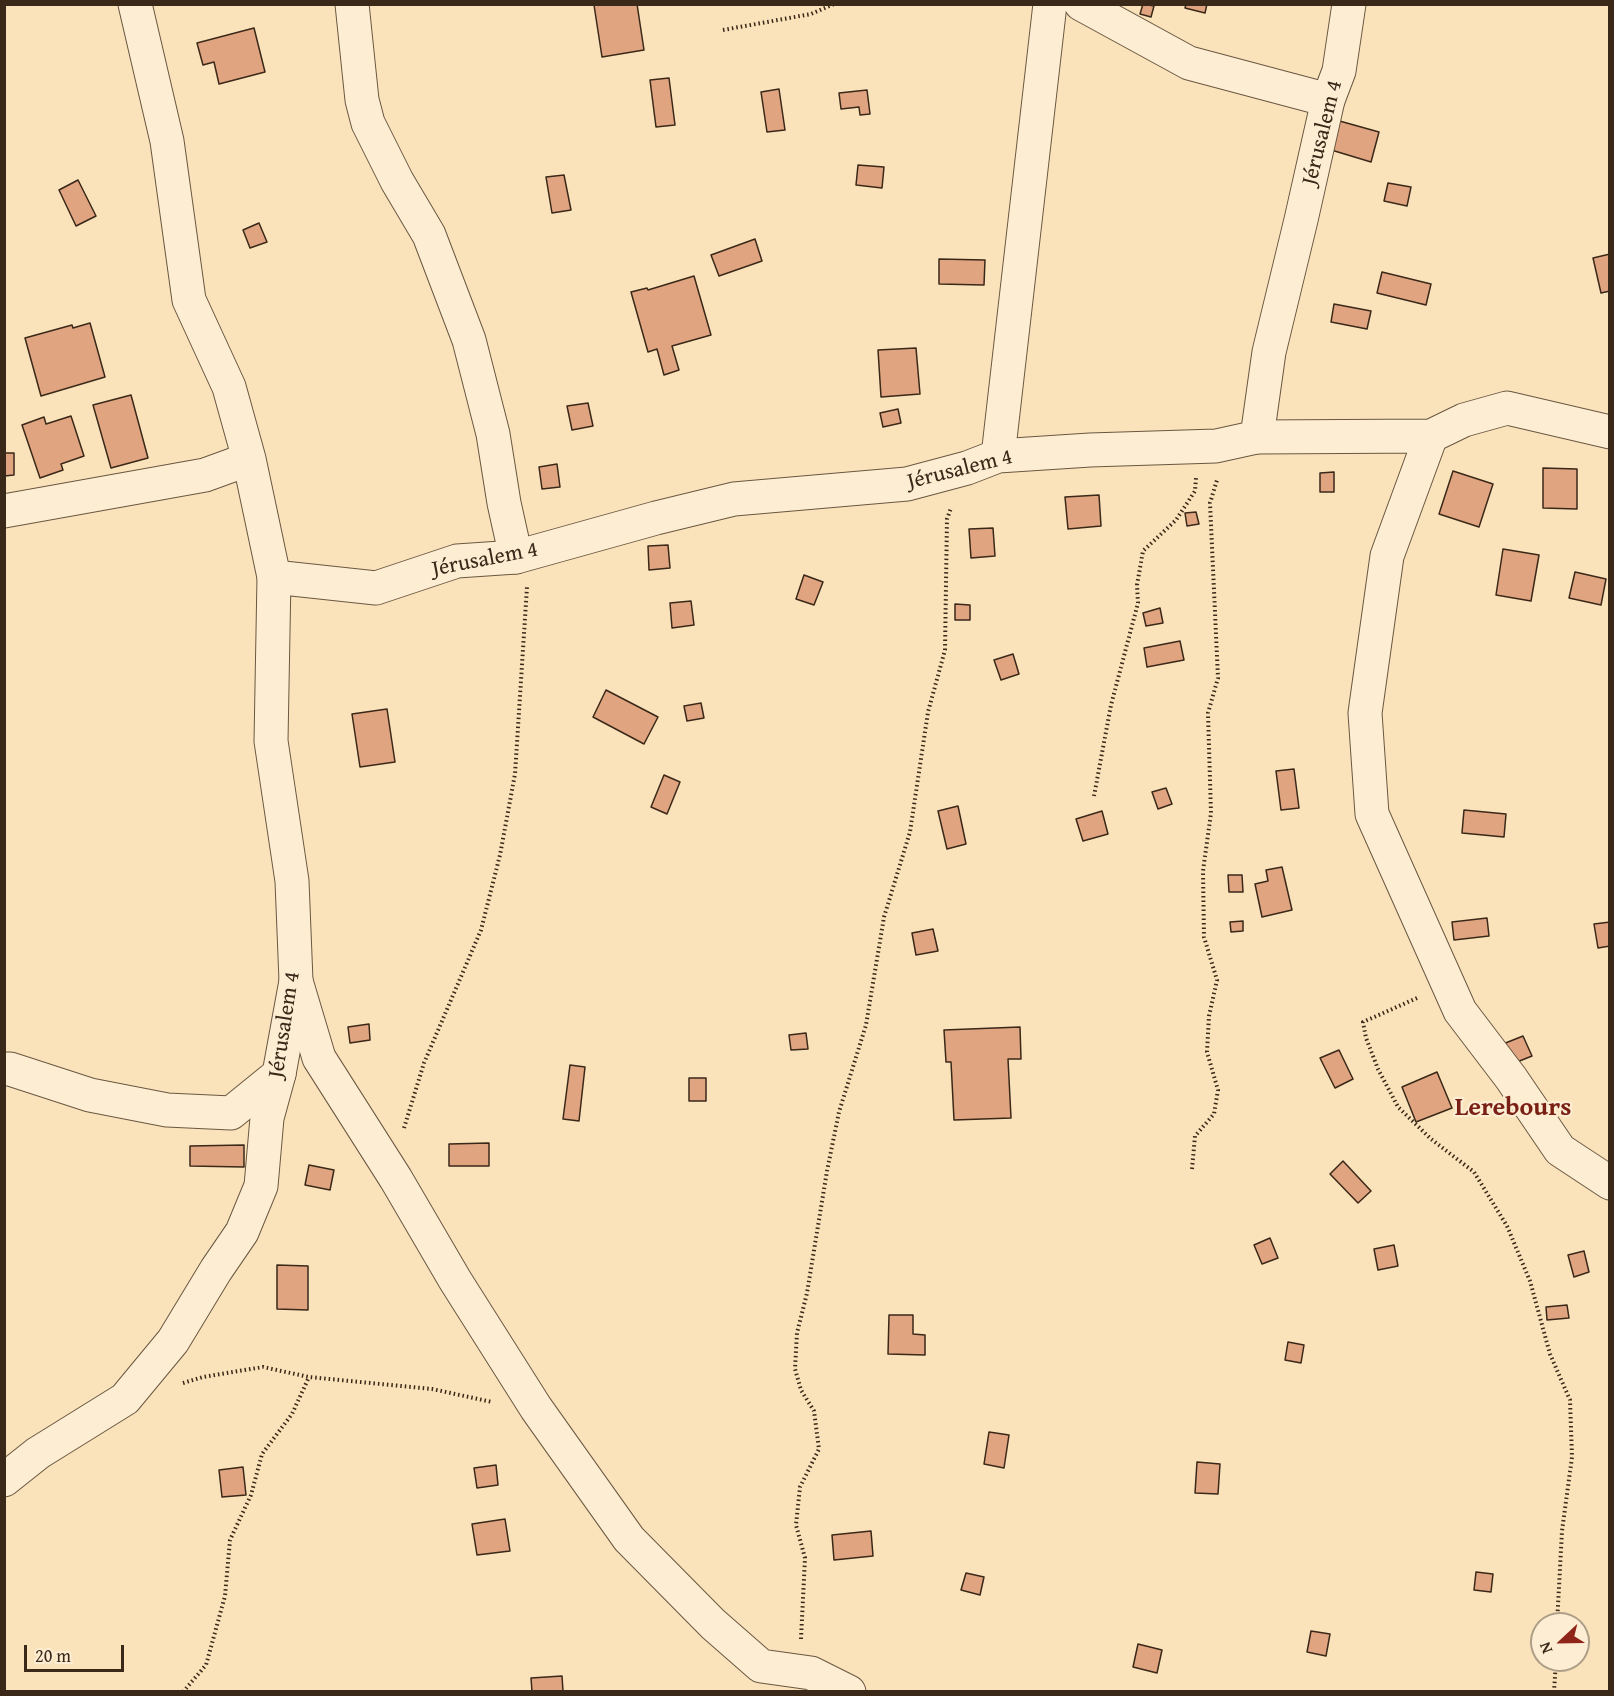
<!DOCTYPE html>
<html>
<head>
<meta charset="utf-8">
<style>
	body { margin:0 }
	#map { position:relative; width:1614px; height:1696px; overflow:hidden; background:#fae3bb; font-family:"Gentium Book Plus",serif }
	canvas { display:block }
	.frame { position:absolute; inset:0; border:6px solid #3a2818; pointer-events:none }
	.north { position:absolute; left:1530px; top:1612px; width:60px; height:60px; box-sizing:border-box; background:#fcedd3; border:2px solid #ae9e88; border-radius:50%; rotate:248deg; font-size:16px; font-weight:700; line-height:24px; text-align:center; color:#3a2818 }
	.north::after { content:''; display:block; margin:auto; width:21px; height:27px; background:#8f2418; clip-path:polygon(50% 0,100% 100%,50% 72%,0 100%) }
	.scale { position:absolute; left:24px; top:1645px; width:100px; height:27px; box-sizing:border-box; border:3px solid #3a2818; border-top:0; padding-left:8px; font-size:18px; line-height:21px; white-space:nowrap; color:#3a2818; -webkit-text-stroke:4px #fcedd3; paint-order:stroke }
</style>
</head>
<body>
<div id="map">
<canvas width="1614" height="1696"></canvas>
<div class="frame"></div>
<div class="north">N</div>
<div class="scale">20 m</div>
</div>
<script>
const ctx = document.querySelector('canvas').getContext('2d');
ctx.lineJoin = 'round';
function paint(path, color) { ctx.fillStyle = color; ctx.fill(path, 'evenodd'); }
function stroke(path, color, width, dash) { ctx.strokeStyle = color; ctx.lineWidth = width; ctx.lineCap = dash ? 'butt' : 'round'; ctx.setLineDash(dash || []); ctx.stroke(path); }
function write(font, color, halo, rows, align = 'center') {
  ctx.font = font + ' "Gentium Book Plus",serif'; ctx.lineWidth = 4.5; ctx.setLineDash([]); ctx.textBaseline = 'middle'; ctx.strokeStyle = halo; ctx.fillStyle = color; for (const [text, x, y, turn = 0] of rows) {
    ctx.save(); ctx.translate(x, y); ctx.rotate((+turn || 0) * Math.PI / 180); ctx.textAlign = isNaN(turn) ? turn : align; if (halo) ctx.strokeText(text, 0, 0); ctx.fillText(text, 0, 0); ctx.restore();
  }
}
const building = new Path2D(`
	M637 4 644 50 602 57 594 5Z
	M1143 4 1154 6 1151 17 1140 14Z
	M1186 4H1207L1205 13 1185 8Z
	M254 28 265 72 219 84 214 62 203 65 197 43Z
	M669 78 675 125 656 127 650 80Z
	M779 89 785 130 767 132 761 92Z
	M867 90 870 114 860 115 859 107 841 109 839 93Z
	M1336 120 1379 132 1371 162 1328 149Z
	M858 165 884 167 882 188 856 185Z
	M564 175 571 210 552 213 546 177Z
	M78 180 96 216 76 226 59 190Z
	M1388 183 1411 187 1407 206 1384 201Z
	M259 223 267 242 250 248 243 230Z
	M755 239 762 261 719 276 711 255Z
	M1610 254V291L1601 293 1593 258Z
	M939 259 985 260 984 285 939 284Z
	M1382 272 1431 284 1426 305 1377 293Z
	M694 276 711 335 672 346 679 370 664 375 657 349 648 352 631 292 647 288 648 290Z
	M1334 304 1371 311 1367 329 1331 322Z
	M90 323 105 377 41 396 25 338 72 325 73 328Z
	M916 348 920 394 881 397 878 350Z
	M131 395 148 458 111 468 93 405Z
	M588 403 593 426 572 430 567 406Z
	M898 409 901 423 883 427 880 413Z
	M71 416 84 456 61 464 63 470 40 478 22 425 44 417 46 424Z
	M4 453H14V475L4 476Z
	M557 464 560 487 542 489 539 467Z
	M1543 468 1577 469V509L1543 508Z
	M1453 471 1493 484 1479 527 1439 514Z
	M1334 472V492H1320V473Z
	M1099 495 1101 526 1068 529 1065 497Z
	M1196 512 1199 524 1187 526 1185 513Z
	M993 528 995 556 971 558 969 529Z
	M668 545 670 568 649 570 648 546Z
	M1503 549 1539 555 1531 601 1496 595Z
	M1575 572 1606 579 1601 605 1569 598Z
	M804 575 823 582 814 605 796 599Z
	M691 601 694 625 672 628 670 603Z
	M955 604 970 605V620H955Z
	M1160 608 1163 623 1146 626 1143 613Z
	M1180 641 1184 660 1147 667 1144 648Z
	M1013 654 1019 674 1001 680 994 660Z
	M606 690 658 717 644 744 593 717Z
	M701 703 704 718 687 721 684 706Z
	M387 709 395 762 360 767 352 714Z
	M1294 769 1299 808 1281 810 1276 771Z
	M664 775 680 782 667 814 651 807Z
	M1166 788 1172 804 1158 809 1152 792Z
	M958 806 966 844 947 849 938 811Z
	M1464 810 1506 814 1504 837 1462 833Z
	M1102 811 1108 834 1083 841 1076 819Z
	M1282 867 1292 910 1262 917 1255 884 1268 881 1266 870Z
	M1228 875H1242L1243 892H1229Z
	M1487 918 1489 936 1454 940 1452 922Z
	M1243 921V931L1231 932 1230 922Z
	M1610 922V946L1598 948 1594 924Z
	M933 929 938 951 916 955 912 933Z
	M369 1024 370 1040 350 1043 348 1027Z
	M1020 1027 1021 1059H1008L1011 1118 954 1120 951 1062H946L944 1030Z
	M806 1033 808 1049 791 1050 789 1035Z
	M1523 1036 1532 1056 1512 1064 1503 1044Z
	M1339 1050 1353 1079 1335 1088 1320 1058Z
	M570 1065 585 1067 579 1121 563 1119Z
	M1437 1072 1452 1108 1416 1122 1402 1087Z
	M689 1078H706V1101H689Z
	M489 1143V1166H449V1144Z
	M244 1145V1167L190 1166V1146Z
	M1343 1161 1371 1191 1358 1203 1330 1174Z
	M309 1165 334 1170 330 1190 305 1185Z
	M1270 1238 1278 1258 1262 1264 1254 1245Z
	M1394 1245 1398 1266 1378 1270 1374 1249Z
	M1584 1251 1589 1272 1574 1277 1568 1255Z
	M277 1265 308 1266V1310L277 1309Z
	M1567 1305 1569 1318 1547 1320 1546 1307Z
	M889 1315H913V1334L925 1335V1355L888 1354Z
	M1288 1342 1304 1345 1301 1363 1285 1360Z
	M989 1432 1009 1435 1004 1468 984 1464Z
	M1197 1462 1220 1464 1218 1494 1195 1493Z
	M496 1465 498 1485 477 1488 474 1468Z
	M243 1467 246 1495 222 1497 219 1470Z
	M505 1519 510 1551 477 1555 472 1524Z
	M871 1531 873 1556 834 1560 832 1535Z
	M1476 1572 1493 1574 1491 1592 1474 1590Z
	M966 1573 984 1577 980 1595 961 1590Z
	M1311 1631 1330 1634 1326 1656 1307 1652Z
	M1138 1644 1162 1650 1157 1673 1133 1667Z
	M562 1676 563 1691 532 1692 531 1678Z`);
paint(building, '#e0a580');
stroke(building, '#3a2818', 1.5);
const minor = new Path2D(`
	M135 4 167 141 189 300 229 387 249 459 274 577
	M352 4 362 100 368 123 397 181 429 235 469 340 493 434 504 503 516 557
	M1081 4 1189 63 1328 100
	M1610 432 1507 408 1464 420 1431 436 1387 556 1365 713 1372 814 1460 1011 1511 1078 1560 1150 1610 1183
	M1257 437 1431 436
	M998 456 1050 4
	M4 511 205 475 249 459
	M296 981 319 1058 396 1179 455 1280 536 1408 629 1539 713 1624 761 1666 811 1673 849 1692
	M4 1069H10L90 1095 167 1110 231 1113 279 1074`);
const tertiary = new Path2D(`
	M4 1480 38 1453 125 1399 173 1341 216 1270 242 1232 261 1186 267 1118 279 1074 296 981 292 881 271 741 274 577 376 588 457 561 516 557 656 518 734 499 907 484 967 468 998 456 1090 450 1216 446 1257 437 1269 352 1301 220 1328 100 1339 71 1349 4`);
stroke(minor, '#6a5741', 35);
stroke(tertiary, '#6a5741', 35);
stroke(new Path2D(`
	M723 30 811 14 834 4
	M1094 796 1111 705 1138 603 1137 585 1143 551 1176 520 1195 491 1196 478
	M1417 998 1363 1022 1366 1038 1378 1069 1398 1107 1431 1139 1474 1172 1507 1226 1530 1281 1550 1354 1570 1400 1572 1457 1562 1531 1557 1624
	M404 1128 424 1063 481 930 500 855 515 774 527 587
	M1192 1169 1195 1136 1214 1114 1218 1090 1207 1052 1209 1016 1217 980 1204 937 1203 871 1211 813 1208 713 1218 678 1210 503 1217 480
	M183 1383 203 1377 263 1367 309 1377 432 1389 492 1402
	M801 1639 805 1558 796 1525 800 1487 819 1449 814 1411 801 1390 795 1369 797 1333 807 1293 827 1171 839 1112 866 1025 884 917 910 832 928 712 945 650 947 519 951 508
	M183 1692 206 1665 225 1596 230 1540 251 1495 262 1454 292 1414 309 1377
	M1554 1692 1556 1660`), '#3a2818', 4, [1.5, 3]);
stroke(minor, '#fcedd3', 33);
stroke(tertiary, '#fcedd3', 33);
write('22px', '#3a2818', '#fcedd3', [
	["Jérusalem 4",1323,133,-76],
	["Jérusalem 4",960,470,-14],
	["Jérusalem 4",485,560,-11],
	["Jérusalem 4",285,1025,-81]
]);
write('bold 26px', '#7a1f14', '#fcedd3', [
	["Lerebours",1513,1108]
]);
</script>
</body>
</html>
